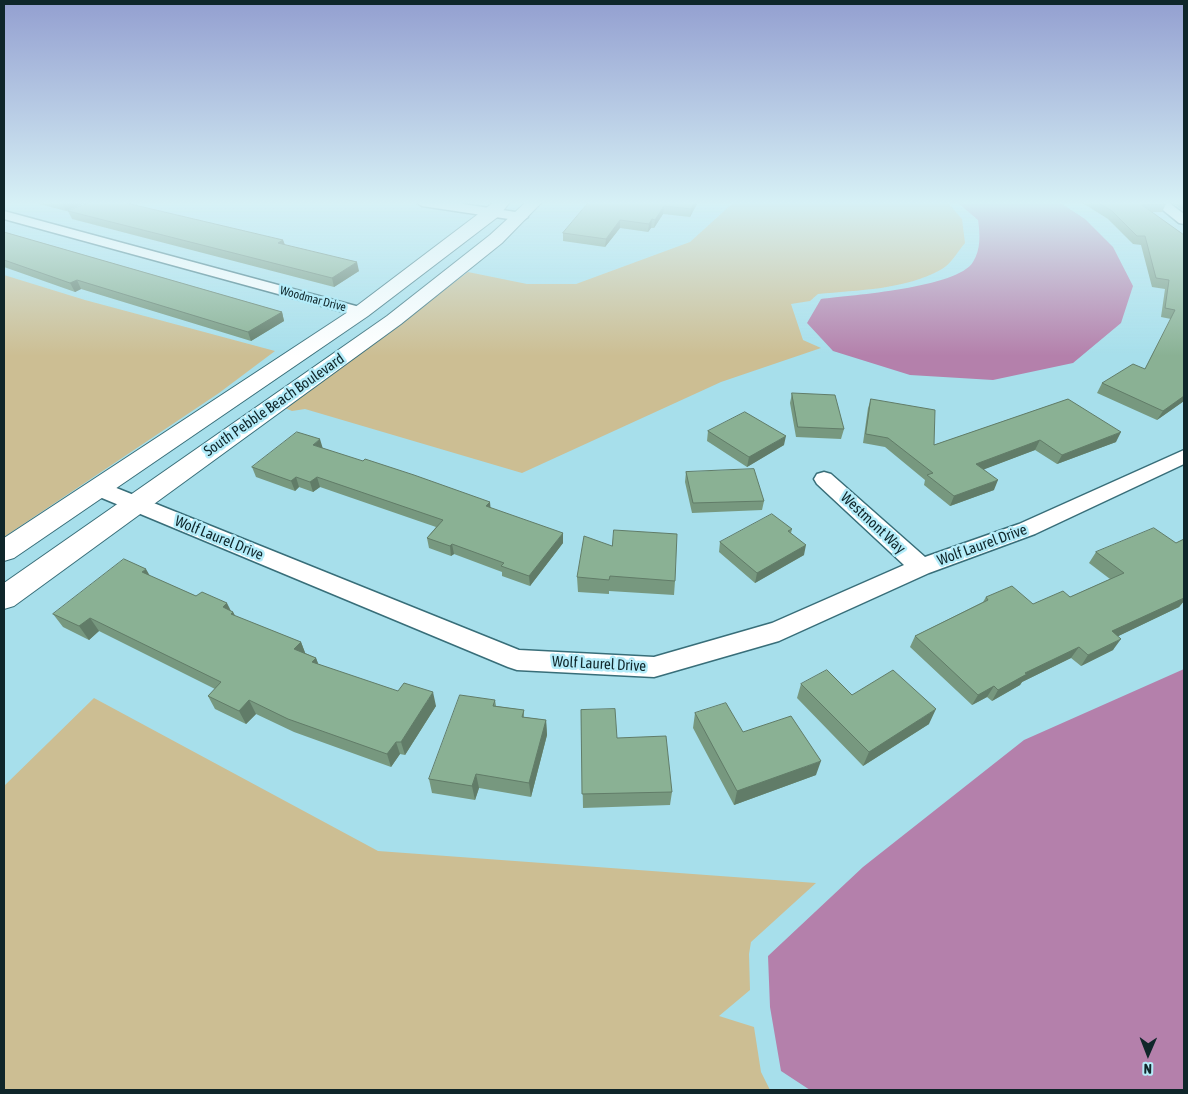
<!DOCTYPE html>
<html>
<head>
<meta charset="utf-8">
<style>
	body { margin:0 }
	#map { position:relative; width:1188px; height:1094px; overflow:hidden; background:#a7dfeb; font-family:"Asap Condensed",sans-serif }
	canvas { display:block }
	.frame { position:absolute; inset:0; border:5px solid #0f262a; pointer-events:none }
	.north { position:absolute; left:1123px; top:1029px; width:50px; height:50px; -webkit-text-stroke:4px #b4ecf9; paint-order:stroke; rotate:181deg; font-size:14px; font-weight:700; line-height:20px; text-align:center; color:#0f262a }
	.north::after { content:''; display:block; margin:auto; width:18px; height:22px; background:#0f262a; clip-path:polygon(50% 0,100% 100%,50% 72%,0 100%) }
</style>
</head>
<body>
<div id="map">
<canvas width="1188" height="1094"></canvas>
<div class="frame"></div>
<div class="north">N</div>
</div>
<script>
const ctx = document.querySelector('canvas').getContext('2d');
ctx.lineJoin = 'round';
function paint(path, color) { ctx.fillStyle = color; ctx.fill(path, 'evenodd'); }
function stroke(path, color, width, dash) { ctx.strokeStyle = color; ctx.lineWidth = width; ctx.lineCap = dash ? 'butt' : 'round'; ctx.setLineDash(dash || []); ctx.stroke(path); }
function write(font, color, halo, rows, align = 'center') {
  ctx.font = font + ' "Asap Condensed",sans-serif'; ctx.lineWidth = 5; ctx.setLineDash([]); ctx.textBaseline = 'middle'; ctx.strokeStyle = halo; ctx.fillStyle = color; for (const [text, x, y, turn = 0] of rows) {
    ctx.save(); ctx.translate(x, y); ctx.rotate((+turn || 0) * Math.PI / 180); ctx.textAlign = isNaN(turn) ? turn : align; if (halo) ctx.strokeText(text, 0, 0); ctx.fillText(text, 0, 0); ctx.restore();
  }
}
paint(new Path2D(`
	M734 202H947L962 219 965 243C958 251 951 264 942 269 905 290 858 290 818 294L810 301 791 304 803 340 821 348 721 382 522 473 305 409 292 411 285 408 468 272 527 284H576L690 242Z
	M4 275 85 300 275 351 219 393 4 537Z
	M94 698 378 851 816 883 751 942 749 954 750 990 719 1016 754 1027 761 1072 770 1090H4V786Z`), '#ccbe93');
paint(new Path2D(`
	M957 202H1059L1085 219 1113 247 1133 286 1121 323 1073 363 993 380 910 375 833 351 807 323 821 299C852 295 957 288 973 262 981 249 980 234 978 220Z
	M1184 669V1090H810L781 1071 770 1007 768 956 863 867 1024 740Z`), '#b480ab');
const minor = new Path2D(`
	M416 202H450L522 213 528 217 522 221 422 206Z
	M1153 202H1168L1184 214V224L1179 223Z
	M4 211 367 309 369 312 361 317 355 315 4 219Z
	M1184 450V464L1035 534 929 573 779 641 654 677 517 670 508 667 90 493 87 488 90 483 97 481 104 483 519 650 654 657 772 623 904 565 817 484 814 479 817 474 824 472 831 474 925 557 1019 524Z`);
const tertiary = new Path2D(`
	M494 202H510L499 216 368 316 14 558 4 561V538L354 308Z
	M526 202H542L502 243 401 324 14 606 4 609V583L387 316 490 235Z`);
stroke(minor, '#386e79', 3);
stroke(tertiary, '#386e79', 2);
paint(minor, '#fff');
paint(tertiary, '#fff');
paint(new Path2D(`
	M32 202H87L66 211Z
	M586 202H698L690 217 663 214 654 228H651L648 232 620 228 605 247 563 241V233L588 203Z
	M1081 202H1165L1166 204 1162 212H1152L1184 235V401L1157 420 1097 393 1102 383 1145 369 1171 319 1161 317 1165 289 1152 287 1141 245 1133 244 1108 219Z
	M1171 202H1184V211Z
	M68 211 283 240 285 245 359 271 334 287 72 219Z
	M4 232 282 312 284 321 251 341 81 289 75 292 4 267Z
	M792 393 844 429 841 439 796 437 790 403Z
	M871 399 934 445 1068 399 1116 442 1057 464 1035 450 984 469 994 490 950 506 924 485 925 480 885 447 863 443 868 408Z
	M708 431 784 445 747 467 707 441Z
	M322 448 491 508 563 543 530 586 502 576V572L454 554 451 556 429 548 427 538 436 527 320 487 313 492 299 487 295 491 256 477 252 467Z
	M686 472 764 501 762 510 692 513 685 482Z
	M792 529 791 533 804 555 755 583 719 552 720 542Z
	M1184 539V601L1179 607 1118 636 1113 650 1081 666 1071 658 1022 682 1020 685 992 701 987 697 972 705 910 647 915 636 983 602 986 597 1033 604 1070 597 1110 579 1089 563 1096 552 1176 543Z
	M612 546 675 581 674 595 609 591V594L578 592 577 577Z
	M150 576 233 612 235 616 301 642 305 653 316 658 318 664 436 706 405 755 400 754 391 767 294 732 256 714 246 724 215 709 208 696 215 689 99 631 89 640 63 627 53 614Z
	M801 684 852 695 929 724 863 766 797 698Z
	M495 700 496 706 524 710V717L546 720 547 735 531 797 479 788 475 800 432 793 429 779Z
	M581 710 617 738 672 792 670 805 583 808Z
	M695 713 743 732 816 775 734 805 693 728Z`), '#77987f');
paint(new Path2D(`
	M64 202H87L66 211 62 203Z
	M695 202H698L690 217 691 209Z
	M664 206 663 214 654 228 655 220Z
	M652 219 651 228 648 232 649 224Z
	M620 220V228L605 247 606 239Z
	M283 240 286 248 278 243Z
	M357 262 359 271 334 287 332 278Z
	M77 280 81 289 75 292 70 283Z
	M282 312 284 321 251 341 248 332Z
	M1184 396V401L1157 420 1163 411Z
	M1121 432 1116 442 1057 464 1062 455Z
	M786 436 784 445 747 467 749 457Z
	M320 439 323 449 313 445Z
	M1040 440 1035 450 972 474 976 464Z
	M296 477 299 487 295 491 291 481Z
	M317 477 320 487 313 492 310 482Z
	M998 480 994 490 950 506 954 496Z
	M490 502 491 512 486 506Z
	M563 533V543L530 586 529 576Z
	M452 544 454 554 451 556 450 546Z
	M806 545 804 555 755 583 757 573Z
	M146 569 154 583 142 572Z
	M1184 592V601L1179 607 1104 643 1112 631Z
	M227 603 232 613 233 612 240 625 223 607Z
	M90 618 99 631 89 640 79 626Z
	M1121 639 1113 650 1081 666 1088 655Z
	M301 642 306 655 294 649Z
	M1079 647 1071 658 1022 682 1020 685 992 701 998 690 1025 673Z
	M316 658 321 671 312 662Z
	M994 686 987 697 972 705 978 695Z
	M433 692 436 706 405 755 401 742Z
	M249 700 256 714 246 724 239 711Z
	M936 709 929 724 863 766 869 752Z
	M546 720 547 735 531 797 529 783Z
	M396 742 400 754 391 767 387 754Z
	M821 761 816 775 734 805 737 791Z
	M476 774 479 788 475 800 472 786Z`), '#617c68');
const building = new Path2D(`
	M91 202H122L283 240 278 243 357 262 332 278 68 211Z
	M589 202H695L691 209 664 206 655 220 652 219 649 224 620 220 606 239 563 233Z
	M1097 202H1165L1166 204 1142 205 1184 235V396L1163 411 1102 383 1133 364 1145 369 1175 310 1165 308 1169 280 1156 278 1145 236H1137L1112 211Z
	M4 232 282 312 248 332 77 280 70 283 4 260Z
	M792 393 835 395 844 429 798 427Z
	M871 399 935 410 934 445 1068 399 1121 432 1062 455 1040 440 976 464 998 480 954 496 927 475 933 473 888 438 866 434Z
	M745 412 786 436 749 457 708 431Z
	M297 432 320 439 313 445 363 461 365 459 414 475 490 502 486 506 563 533 529 576 501 566 504 563 452 544 450 546 427 538 443 520 317 477 310 482 296 477 291 481 252 467Z
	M754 469 764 501 693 503 686 472Z
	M772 514 792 529 788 531 806 545 757 573 720 542Z
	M1154 528 1176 543 1184 539V592L1183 593 1184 594V598L1112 631 1121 639 1088 655 1079 647 1025 673 1027 674 998 690 994 686 978 695 915 636 988 600 986 597 1012 586 1033 604 1063 591 1070 597 1124 573 1096 552Z
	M614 530 677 534 675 581 610 576 609 580 577 577 584 536 612 546Z
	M124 559 146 569 142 572 196 596 202 592 227 603 223 607 233 612 231 614 301 642 294 649 316 658 312 662 398 691 404 683 433 692 401 742H396L387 754 288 719 249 700 239 711 208 696 221 682 90 618 79 626 53 614Z
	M827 670 852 695 893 670 936 709 869 752 801 684Z
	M460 695 495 700 493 706 524 710 522 717 546 720 529 783 476 774 472 786 429 779Z
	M726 703 743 732 791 716 821 761 737 791 695 713Z
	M615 709 617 738 666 736 672 792 582 794 581 710Z`);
paint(building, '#8ab194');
stroke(building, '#617c68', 1);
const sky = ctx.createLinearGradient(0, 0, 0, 356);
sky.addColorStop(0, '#939fd0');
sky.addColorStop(0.57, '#d7f1f6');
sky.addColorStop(1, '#d7f1f600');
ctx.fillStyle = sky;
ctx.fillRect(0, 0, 1188, 356);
write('12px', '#0f262a', '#b4ecf9', [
	["Woodmar Drive",313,299,15]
]);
write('15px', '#0f262a', '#b4ecf9', [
	["South Pebble Beach Boulevard",274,405,-35],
	["Westmont Way",873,523,43],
	["Wolf Laurel Drive",219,538,22],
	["Wolf Laurel Drive",982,545,-20],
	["Wolf Laurel Drive",599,664,3]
]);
</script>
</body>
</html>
